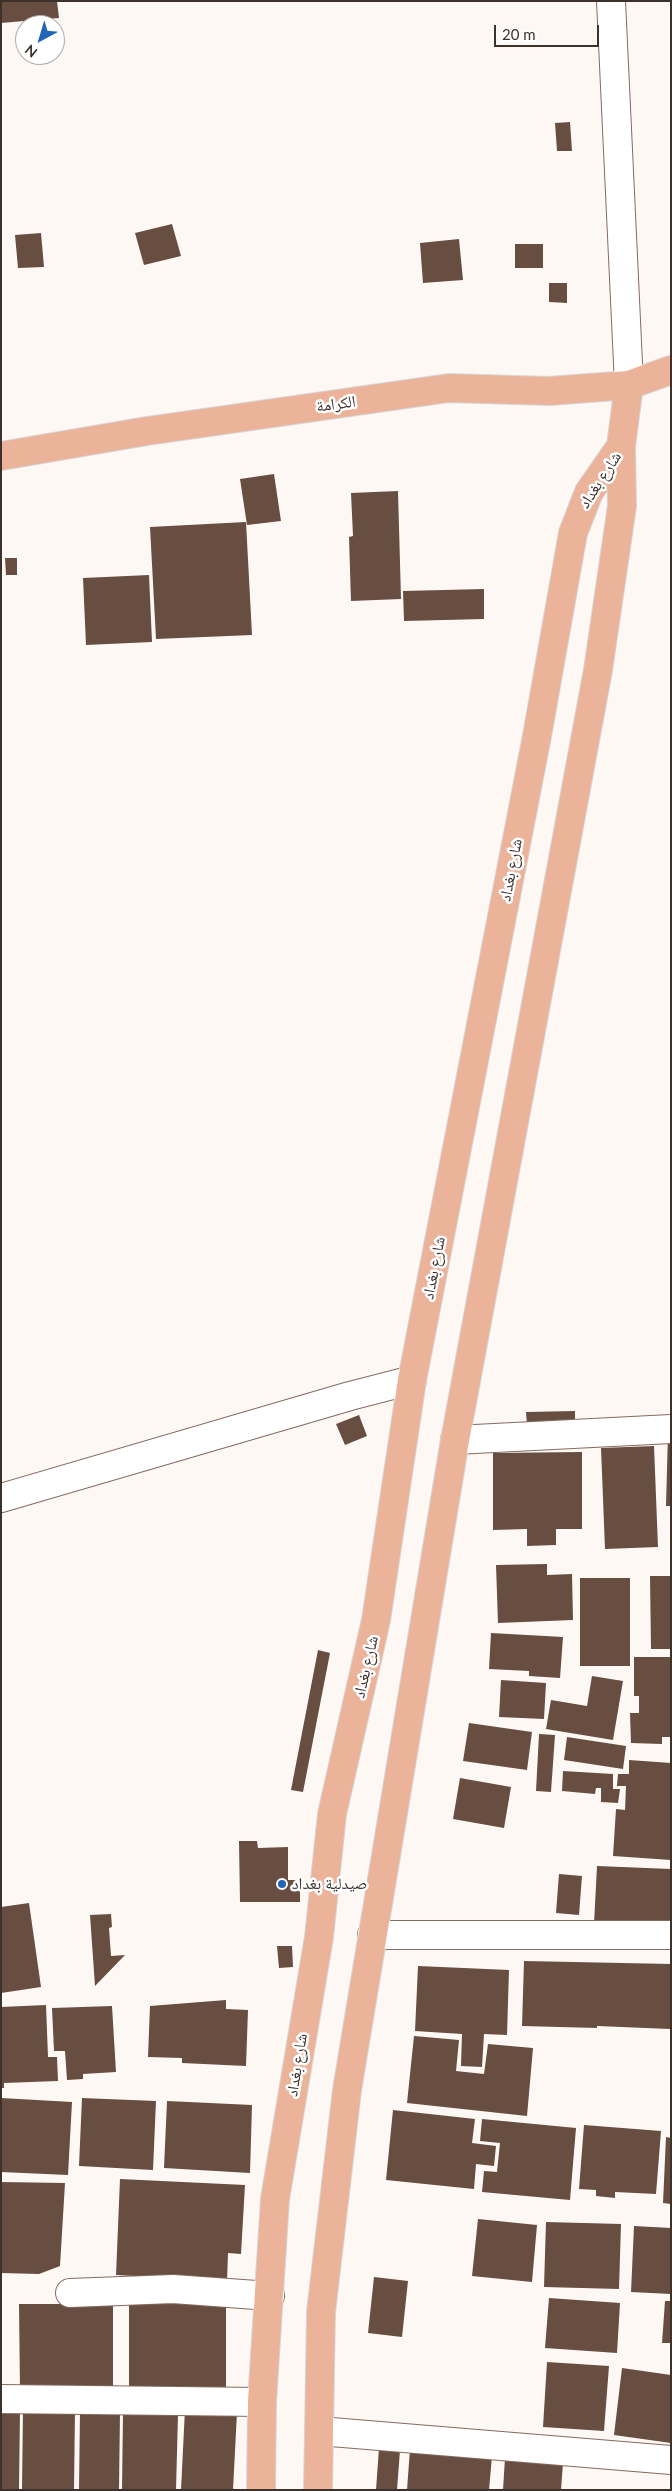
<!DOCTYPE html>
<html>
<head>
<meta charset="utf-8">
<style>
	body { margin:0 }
	#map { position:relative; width:672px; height:2491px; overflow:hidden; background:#fef8f5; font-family:Lato,sans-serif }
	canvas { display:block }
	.frame { position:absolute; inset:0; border:2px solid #3d312c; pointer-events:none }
	.north { position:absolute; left:15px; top:15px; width:50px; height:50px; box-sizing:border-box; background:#fff; border:1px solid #b1adab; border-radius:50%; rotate:219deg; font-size:14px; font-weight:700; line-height:20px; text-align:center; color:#3d312c }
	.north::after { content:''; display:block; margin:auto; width:18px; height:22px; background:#2065b6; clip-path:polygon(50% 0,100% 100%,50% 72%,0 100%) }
	.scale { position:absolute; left:494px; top:25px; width:105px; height:22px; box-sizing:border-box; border:2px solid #3d312c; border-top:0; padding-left:6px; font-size:15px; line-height:18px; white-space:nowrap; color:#3d312c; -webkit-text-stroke:4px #fff; paint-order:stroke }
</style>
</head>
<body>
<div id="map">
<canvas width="672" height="2491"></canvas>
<div class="frame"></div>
<div class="north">N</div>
<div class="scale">20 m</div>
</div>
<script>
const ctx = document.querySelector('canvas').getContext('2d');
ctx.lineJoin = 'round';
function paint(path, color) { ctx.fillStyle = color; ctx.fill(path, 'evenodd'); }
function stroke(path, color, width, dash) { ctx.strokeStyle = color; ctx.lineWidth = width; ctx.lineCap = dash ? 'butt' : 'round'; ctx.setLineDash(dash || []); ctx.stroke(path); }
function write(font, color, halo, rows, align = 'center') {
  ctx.font = font + ' Lato,"Noto Naskh Arabic",sans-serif'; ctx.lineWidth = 5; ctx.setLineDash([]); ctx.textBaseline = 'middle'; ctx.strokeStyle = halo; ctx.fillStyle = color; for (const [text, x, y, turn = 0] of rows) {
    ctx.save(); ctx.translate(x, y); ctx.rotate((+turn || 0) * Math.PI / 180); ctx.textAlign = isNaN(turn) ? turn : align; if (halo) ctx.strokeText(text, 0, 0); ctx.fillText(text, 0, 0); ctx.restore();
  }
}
paint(new Path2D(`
	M1 1H57L59 18 1 23Z
	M570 122 572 151H557L555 123Z
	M172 224 181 256 144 265 135 233Z
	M41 233 44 267 18 268 15 235Z
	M459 239 463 280 423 283 420 243Z
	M515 244H543V268H515Z
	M549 283H567V303L549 302Z
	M274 474 281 521 247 525 240 479Z
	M398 491 401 599 351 601 349 537 353 536 351 493Z
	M246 522 252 635 156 639 150 527Z
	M5 558H17V575H6Z
	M149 575 152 642 86 645 83 578Z
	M484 589V619L404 621 403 591Z
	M575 1411V1424L527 1425 526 1412Z
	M359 1415 367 1436 345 1445 336 1424Z
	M668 1433H671V1506H666Z
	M654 1446 658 1547 605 1549 601 1448Z
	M582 1452V1529H556V1545L527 1546V1529L493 1530V1453Z
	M547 1564V1575L572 1574 573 1620 498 1623 496 1565Z
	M650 1576H671V1649H651Z
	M580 1578H630V1666H580Z
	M491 1633 563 1637 560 1678 529 1676V1671L489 1669Z
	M318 1650 330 1653 303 1792 291 1790Z
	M634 1657H671V1737H662V1744L631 1743 630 1713H639V1696H634Z
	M592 1676 623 1681 613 1740 546 1729 551 1700 587 1706Z
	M501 1680 546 1683 544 1719 499 1717Z
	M469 1723 532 1732 527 1770 463 1761Z
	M539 1734 555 1735 551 1792 536 1791Z
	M567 1737 626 1746 623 1769 564 1760Z
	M629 1760 671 1763V1860L613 1856 616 1809 625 1810 626 1786H617L618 1774H629Z
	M563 1771 613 1774V1789H620L618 1803 601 1802V1788H596L595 1794 562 1791Z
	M460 1778 511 1787 504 1828 453 1819Z
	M239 1841H257L258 1848 288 1847V1880H300V1902H240Z
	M597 1866 671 1869V1928L594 1924Z
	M559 1874 582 1876 579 1915 556 1913Z
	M29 1903 41 1987 1 1993V1907Z
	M111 1914 112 1927 109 1928 111 1956 125 1955 95 1986 90 1915Z
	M277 1946H292L293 1967 279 1968Z
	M524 1961 671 1964 670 2029 597 2026V2028L522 2026Z
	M418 1966 509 1970 507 2035 484 2034 482 2067 461 2066 462 2034 415 2031Z
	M226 2000V2009L248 2010 246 2066 182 2063V2058L148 2057 150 2006Z
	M46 2005 48 2057H57L58 2081 4 2083V2088H1V2007Z
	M112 2006 116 2072 83 2074V2079L67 2080 65 2051H54L52 2008Z
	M414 2036 459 2040 456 2071 484 2074 488 2044 533 2048 527 2116 407 2103Z
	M1 2098 72 2102 68 2175 1 2172Z
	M82 2098 156 2101 153 2170 79 2166Z
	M167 2101 252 2105 250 2173 164 2168Z
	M393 2110 475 2119 472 2143 496 2146 494 2166 476 2164 474 2189 386 2180Z
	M482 2119 576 2128 570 2200 482 2192 484 2171 497 2172 500 2143 480 2141Z
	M584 2125 661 2131 656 2194 615 2192V2198L596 2196V2190L579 2189Z
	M666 2137 671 2138V2204L663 2203Z
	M120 2179 245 2185 241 2254 228 2253 227 2281 116 2275Z
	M1 2182 65 2183 60 2266 39 2274 1 2273Z
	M478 2219 537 2225 532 2282 472 2276Z
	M546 2222 621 2224 619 2289 544 2287Z
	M634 2226 671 2228V2294L631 2292Z
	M374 2277 408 2281 402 2337 368 2333Z
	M549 2298 620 2303 617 2353 545 2348Z
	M665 2301H671V2343H662Z
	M129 2303 226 2304V2392L129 2391Z
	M19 2304H113V2392L20 2391Z
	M547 2362 609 2366 604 2431 543 2427Z
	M622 2368 671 2375V2443L614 2435Z
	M23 2408 75 2409 74 2490H22Z
	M1 2409H20L19 2490H1Z
	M185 2409 237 2412 233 2490H181Z
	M80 2411 120 2412 119 2490H79Z
	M123 2412 178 2414 176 2490H122Z
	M379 2448 400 2450 397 2490H376Z
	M410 2449 492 2456 489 2490H407Z
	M505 2458 563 2463 561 2490H503Z`), '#684d41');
const minor = new Path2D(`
	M611 1 629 385
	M455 1440 671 1429
	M1 1498 350 1396 412 1380
	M372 1935H671
	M70 2293 173 2289 270 2296
	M1 2399 262 2402
	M319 2431 671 2460`);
const major = new Path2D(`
	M1 456 147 431 449 388 549 391 629 385 671 370
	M261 2490 262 2402 275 2199 319 1937 332 1814 376 1620 412 1380 537 736 573 533 589 492 621 446
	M318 2490 321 2312 347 2090 455 1440 598 670 622 506 621 446 629 385`);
stroke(minor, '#856a5f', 30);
stroke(major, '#d8d6d5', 30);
stroke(minor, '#fff', 28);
stroke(major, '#ebb39a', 28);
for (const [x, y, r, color] of [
	[282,1884,5,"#2065b6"]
]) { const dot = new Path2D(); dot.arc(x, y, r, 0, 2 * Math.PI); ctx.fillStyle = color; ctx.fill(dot); stroke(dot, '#fff', 2); }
write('16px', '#3d312c', '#fff', [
	["الكرامة",336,404,-8],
	["شارع بغداد",600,480,-57],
	["شارع بغداد",511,870,-79],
	["شارع بغداد",434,1268,-79],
	["شارع بغداد",366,1667,-77],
	["شارع بغداد",297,2065,-81]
]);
write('16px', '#3d312c', '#fff', [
	["صيدلية بغداد",292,1884]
], 'left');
</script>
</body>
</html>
